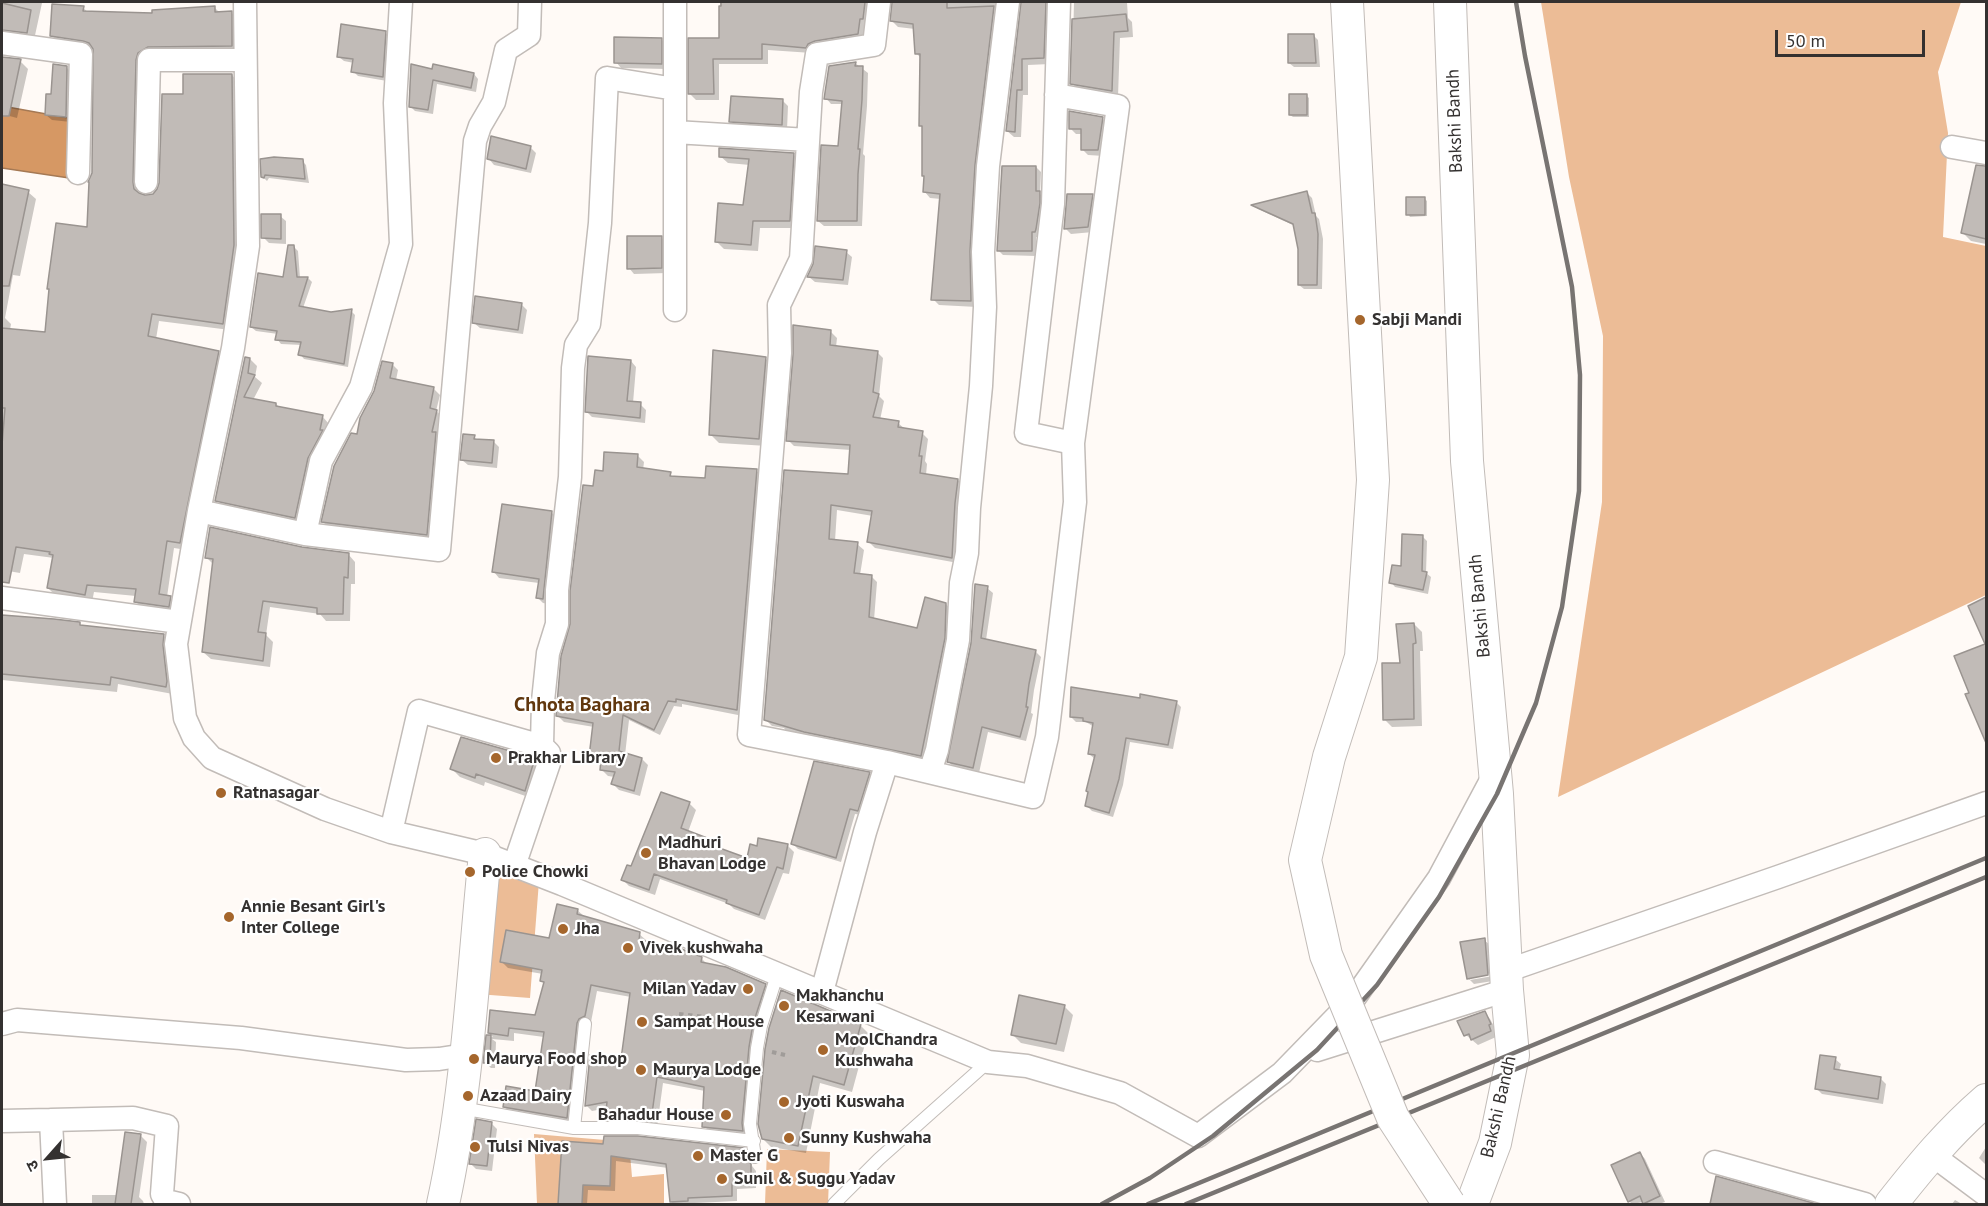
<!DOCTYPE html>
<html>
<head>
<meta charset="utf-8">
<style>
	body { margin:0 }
	#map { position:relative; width:1988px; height:1206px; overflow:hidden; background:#fffaf6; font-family:"PT Sans","Noto Sans Devanagari",sans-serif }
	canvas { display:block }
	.frame { position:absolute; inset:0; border:3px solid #343130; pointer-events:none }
	.north { position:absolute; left:18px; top:1128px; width:60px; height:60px; -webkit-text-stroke:4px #fff; paint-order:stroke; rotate:243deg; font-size:16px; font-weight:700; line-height:24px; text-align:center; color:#343130 }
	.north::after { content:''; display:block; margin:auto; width:21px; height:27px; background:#343130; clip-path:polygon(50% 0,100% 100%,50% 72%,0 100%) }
	.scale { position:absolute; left:1775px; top:30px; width:150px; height:27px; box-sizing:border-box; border:3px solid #343130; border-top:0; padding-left:8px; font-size:18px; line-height:21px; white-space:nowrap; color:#343130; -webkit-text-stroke:4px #fff; paint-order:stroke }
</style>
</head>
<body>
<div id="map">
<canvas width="1988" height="1206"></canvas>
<div class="frame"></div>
<div class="north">उ</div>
<div class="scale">50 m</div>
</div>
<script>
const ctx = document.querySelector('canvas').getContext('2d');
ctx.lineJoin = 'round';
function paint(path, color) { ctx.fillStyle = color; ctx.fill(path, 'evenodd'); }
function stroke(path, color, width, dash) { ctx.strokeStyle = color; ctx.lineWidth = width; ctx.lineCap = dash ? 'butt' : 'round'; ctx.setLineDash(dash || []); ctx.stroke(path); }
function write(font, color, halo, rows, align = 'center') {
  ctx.font = font + ' "PT Sans",sans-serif'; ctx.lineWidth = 4.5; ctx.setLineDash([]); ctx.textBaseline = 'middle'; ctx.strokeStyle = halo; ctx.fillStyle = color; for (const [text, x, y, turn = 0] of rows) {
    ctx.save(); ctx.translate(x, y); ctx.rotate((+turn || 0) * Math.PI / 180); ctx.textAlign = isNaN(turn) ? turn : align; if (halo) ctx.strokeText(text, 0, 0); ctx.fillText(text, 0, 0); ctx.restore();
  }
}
paint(new Path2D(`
	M1541 2H1961L1938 72 1948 133 1943 237 1986 246V595L1558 797 1602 502 1603 336 1569 177Z
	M488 862 539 881 530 998 477 994Z
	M534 1134 629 1142 632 1177 664 1174V1204H537Z
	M767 1149 830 1152 828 1204H765Z`), '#ecbc96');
const water = new Path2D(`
	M2 106 74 119 76 179 2 168Z`);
paint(water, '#d69864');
stroke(water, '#a57954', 1.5);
paint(new Path2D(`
	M2 2H41L42 3 34 40 2 41Z
	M720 2H874L864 40 812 53 768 50V64H719V100H696L690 94 720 39Z
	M894 2H1003L977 307 939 305 933 299 941 199 930 198 924 191V129L920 125 922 59 916 53 915 29 898 27 892 21Z
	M1023 2H1054L1050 64 1028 65V95H1023L1021 137H1014L1007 131Z
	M1074 2H1127L1128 18 1132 22 1133 37 1120 38 1118 97 1078 90 1072 83Z
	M214 7 220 13 231 12 239 20V54H157L140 190 141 196 154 195 158 190 185 96 232 75 239 83 242 254 230 330 159 321 156 339 218 352 225 360 187 550 174 548 167 597 178 605 176 614 143 609 136 602V596L94 592 92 602 56 596 48 588 54 558 24 554 20 573 2 570V461L5 427 2 426V186L28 192 36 199 20 276 13 275 5 318 11 324 10 330 46 334 88 228 93 174 96 53 92 48 59 43 51 35 83 8 88 12 154 15Z
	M385 32 390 37 387 81 358 76 353 71 354 63 344 61 339 57Z
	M1314 36 1318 40 1320 67H1294L1289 63Z
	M661 39 667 45V69L621 68 616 62Z
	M2 57 20 61 28 69 17 118 2 114Z
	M855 63 868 73 867 106 863 154 865 156 862 226H824L818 221 840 147 843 104H831L826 98Z
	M66 67 72 73 71 122 52 120 46 115 52 96Z
	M433 70 474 74 478 79 476 92 437 84 433 114 415 111 410 106Z
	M1306 95 1309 98V117H1293L1290 115Z
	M783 101 788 106 787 130 737 127 731 121Z
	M1102 118 1108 124 1104 156 1088 155 1083 150V134H1076L1070 128Z
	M530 147 536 153 531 173 494 165 489 159Z
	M793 154 800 161 796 228H760L758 251 724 249 717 242 744 206 750 165 728 163 720 156Z
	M262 160 302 161 306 165 309 183 269 178 267 181 262 176Z
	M1036 167 1041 172 1040 194 1044 198 1040 237H1036V256L1003 255 998 250Z
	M1975 173 1986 176V244L1971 241 1963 233Z
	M1307 193 1312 198 1316 216 1319 219 1323 239 1322 289H1304L1299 285V249L1295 226 1258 209 1254 206Z
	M1092 196 1098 201 1093 232 1071 234 1065 228Z
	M1424 198 1427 201V216L1410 217 1408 214Z
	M280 216 286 221V244L269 243 263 237Z
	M661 237 667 243V273L634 274 629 268Z
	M293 246 298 251 300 278H308L312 282 303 308 331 313 351 311 355 315 348 367 304 359 300 354 302 345 281 344 277 339 278 334 256 331 251 327 285 279Z
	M846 252 852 257 848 285 815 282 809 277Z
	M521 304 527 310 523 334 480 328 474 323Z
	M831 332 837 338 836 347 877 352 883 358 879 396 884 401 880 420 898 423 905 429 922 433 928 439 925 461 927 464 926 475 958 480 964 486 958 563 875 548 869 542 873 516 837 510 835 541 857 544 864 550 860 575 871 576 877 582 874 620 918 629 946 604 952 611 927 761 787 732 784 728 772 726 765 719 785 472 850 475 851 450 794 446 788 440Z
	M765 358 773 366 767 446 719 443 711 435Z
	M250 359 257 366 255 377 262 383 253 400 276 404 280 408 322 416 329 424 302 524 224 507 217 500Z
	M631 361 636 367 633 403 640 404 646 410 645 423 592 417 587 412Z
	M392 364 398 370 396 380 433 388 440 395 436 411 443 417 433 540 329 528 323 522 358 435Z
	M474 437 478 440 493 441 499 447 497 468 468 465 462 460Z
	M638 456 644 462 643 470 670 474 674 478 707 479 756 470 762 476 743 716 682 704V707L674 706 660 735 629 720 625 755 642 759 648 765 640 796 619 790 613 784 615 777 608 776 602 770V763H597L591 757 594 727 564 722 558 716 595 488 604 472Z
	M552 513 557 518 549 604 543 603 537 597 539 583 499 578 494 572Z
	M1422 536 1427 541 1426 573 1431 577 1428 594 1395 587 1391 582 1402 568Z
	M302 549 348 554 355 562V584H351L350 621H326L320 614 270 607 266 635 273 642 270 667 211 659 203 652 214 565 206 557Z
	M987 588 993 593 986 640 1036 652 1041 657 1034 690 1031 713 1033 714 1026 741 988 732 979 773 954 768 949 762Z
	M1986 599V643L1970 606Z
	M2 616 54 620 79 624 82 626 163 635 171 643 173 694 118 684 117 692 2 680Z
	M1414 624 1422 632 1423 651H1420L1422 726 1392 727 1384 719Z
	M1986 645V734L1982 730 1971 693 1956 657Z
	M1141 700 1176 702 1181 707 1173 749 1130 742 1123 785 1113 817 1092 811 1087 806 1095 759 1089 754 1094 727 1086 722H1076L1071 717Z
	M462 739 535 760 543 769 534 799 485 782 484 786 460 777 451 768Z
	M869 774 874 779 863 815 855 814 841 862 798 849 793 844Z
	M689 803 696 810 688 832 715 842 721 849 748 860 788 846 794 852 789 874 783 873 765 920 734 909 729 904 660 879 655 895 629 886 623 880 632 868Z
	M577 910 584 916 639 934 646 940 645 943 701 958 708 965 765 985 771 991 748 1137 710 1132 704 1126 705 1091 663 1083 657 1127 613 1125 607 1119 608 1108 592 1111 586 1105 622 1060 631 997 597 991 591 1022 585 1025 572 1124 511 1113 504 1107 536 1092 544 1037 514 1033V1041L492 1039 496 1042 495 1068H491L485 1063 488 1036 493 1037 489 1033 536 1017 545 984 541 981 543 974 508 968 502 962 551 940Z
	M1484 940 1490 945 1492 973 1470 977V980L1493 976V981L1474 984 1468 978Z
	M1064 1006 1073 1015 1064 1052 1021 1043 1012 1034Z
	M1484 1013 1490 1019 1496 1030 1494 1031 1496 1037 1478 1045 1466 1035Z
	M860 1025 868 1033 852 1092 820 1083 806 1153 771 1147 763 1139 760 1124Z
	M1835 1059 1841 1064 1839 1071 1880 1078 1886 1084 1883 1104 1822 1094 1816 1088Z
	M491 1123 497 1129 492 1171 476 1169 471 1164Z
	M140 1135 147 1142 139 1197 143 1201 144 1204H92V1195H118Z
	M564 1143 745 1150 750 1156 752 1166 756 1171V1188L737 1189V1201L674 1204 671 1202 668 1168 616 1161 615 1191 588 1190 587 1204H561Z
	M1986 1147V1165L1979 1158Z
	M1640 1153 1645 1159 1665 1202 1659 1204H1646L1644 1202 1632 1204 1629 1201Z
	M1717 1178 1811 1204H1711Z
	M1955 1200 1962 1204H1952Z`), '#0003');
const building = new Path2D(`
	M721 2H865L863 19H860L858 34 815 41 808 44 806 48 762 44V59H713L714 94H688V38H719V6H721Z
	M892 2H947V8L994 6 975 165 970 251 971 301 931 300 940 194 923 192 924 176H922V126H919L920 54H915L913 24 890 21Z
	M1021 2H1046L1044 58 1022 59V90H1017L1015 132 1006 131Z
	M2 3 31 10 27 33 2 30Z
	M52 4 84 6 83 11 152 13V10L215 6V12L232 11V46L148 47 138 53 136 60 133 182 134 189 139 193 145 195 153 194 157 189 159 183 162 94H183V74H232L234 245 223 324 152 314 148 336 219 351 180 543 167 541 159 594 171 596 169 607 134 602 136 589 87 585 85 595 47 588 53 555 49 554 50 552 16 547 9 583 2 582V445L5 408H2V328L45 332 49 289H47L56 223 87 227 89 182H88L92 173 93 49 89 43 83 41 50 36Z
	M1126 14 1128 31 1114 32 1112 91 1070 84 1072 19Z
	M341 24 386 31 383 77 351 72 353 59 337 57Z
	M1288 34H1314L1316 63H1288Z
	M614 37 662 38V64L614 63Z
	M2 57 21 59 9 116H2Z
	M856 62 855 66H863L862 100 858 149H860L858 174 857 221H817L821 145 838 146 842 101 824 99 829 66Z
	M53 64 67 66 66 117 45 115 46 94H51Z
	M411 64 432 69 433 64 474 73 471 88 433 80 428 110 409 107Z
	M1289 94H1307V115H1289Z
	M731 96 783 99 782 125 729 122Z
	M1069 111 1103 117 1098 150H1081V129H1069Z
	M491 136 531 146 526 169 487 159Z
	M719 148 794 153 790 221H753L751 245 715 242 718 203 743 205 749 159 719 157Z
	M274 157 303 159 305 179 265 175 264 178 261 177 260 159Z
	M1976 165 1986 166V239L1961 233Z
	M1002 166H1036V191H1040V203L1036 229 1035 232H1032V251H997Z
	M2 184 29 190 9 286H2Z
	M1307 191 1312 213H1315L1318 234 1317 285H1298V249L1293 224 1251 205Z
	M1067 194H1093L1088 227 1064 229Z
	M1406 197H1425V215H1406Z
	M261 214H281V239L261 238Z
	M627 236H662V268L627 269Z
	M288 245H294L297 277H308L299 306 331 312 352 309 344 364 298 355 301 342 275 340 277 331 250 327 258 273 283 277Z
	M815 246 847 250 843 280 807 277 813 264Z
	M475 296 522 303 518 330 472 323Z
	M793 325 831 330 830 345 878 351 873 392 879 394 873 417 899 421 898 427 923 431 919 456H922L920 473 958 479 955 503 952 558 867 542 872 511 831 505 829 539 858 542 854 573 872 575 869 617 917 628 925 597 946 603 945 638 921 756 804 732 764 720 784 470 848 474 850 445 786 441 793 354Z
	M713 350 766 357 759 439 709 435Z
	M588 356 631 360 627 401 641 402 640 418 585 412Z
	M245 357 250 358 248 373 255 375 244 397 276 403V406L323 415 320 430H323L308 458 295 518 215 501Z
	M382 361 393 363 390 378 434 387 430 408 437 410 432 432H436L427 535 321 522 334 466 351 433 357 434 360 418 374 391Z
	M463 434 475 435 474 439 494 440 492 463 460 460Z
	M604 452 638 454 637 467 671 472 670 476 705 478 706 466 757 469 737 710 676 699V702L668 701 654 730 623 715 619 751 642 758 634 791 611 784 615 772 600 770 601 759 589 757 593 723 556 716 561 656 570 624V591L583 485 593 486 595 470 603 471Z
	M502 504 552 511 543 599 536 598 539 579 492 572Z
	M210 527 302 547 349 553 348 578 344 577 343 614H317V608L263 601 258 632 266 633 263 661 202 652 213 559 205 558Z
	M1402 534 1423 535 1422 571 1427 572 1423 590 1389 583 1392 565 1401 566Z
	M975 584 988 586 981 638 1036 650 1029 684 1026 707H1028L1020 737 982 727 973 768 947 762 971 643Z
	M1986 597V743L1965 694 1969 693 1954 656 1985 644 1968 606Z
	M2 615 54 619 80 622V625L164 634 163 645 167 681 166 687 111 677 110 685 2 674Z
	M1414 623 1416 643 1413 644 1414 719 1383 720 1382 663H1400L1396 624Z
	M1071 687 1140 698V694L1177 701 1168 745 1126 738 1119 779 1109 813 1085 806 1088 792 1086 791 1095 755 1088 754 1093 723 1083 721V718L1070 717Z
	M461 737 535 758 525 791 476 774 475 778 450 769Z
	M814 761 870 772 858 811 850 809 836 858 791 844Z
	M661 792 690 802 681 828 715 841 714 846 747 858 750 844 757 846 758 838 788 844 783 869 777 867 759 915 726 903 727 900 654 874 649 890 621 880 627 865 631 866Z
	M557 904 578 909 577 914 640 932 639 940 679 948 702 957 701 962 726 967 766 984 753 1024 749 1047 742 1123 743 1131 702 1127 704 1087 657 1077 651 1121 605 1120 607 1102 585 1106 590 1055 621 1059 630 993 591 985 585 1016 579 1019 577 1023 567 1118 503 1107 506 1086 535 1091 544 1032 509 1028 508 1036 488 1033 490 1010 535 1015 544 982 540 981 542 970 500 962 506 930 549 938Z
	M1485 938 1488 975 1467 979 1460 942Z
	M781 990 861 1024 844 1085 813 1076 798 1146 762 1139 758 1124 765 1049 769 1028Z
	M1019 995 1065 1005 1056 1044 1011 1035Z
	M1485 1011 1491 1024 1489 1025 1491 1031 1471 1040 1469 1034 1464 1036 1457 1021Z
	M486 1035H491L490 1063H483Z
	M1820 1055 1836 1057 1834 1069 1881 1077 1878 1099 1815 1089Z
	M476 1119 492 1122 487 1166 469 1164Z
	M125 1132 141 1134 131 1204H115Z
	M604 1136H638L745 1148 747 1159 751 1164V1183L732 1184V1196L688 1198V1201L670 1202 666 1164 611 1156 610 1186 583 1185 582 1204H558L562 1141 603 1144Z
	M1640 1152 1660 1196 1643 1204 1640 1196 1628 1202 1611 1165Z
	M1716 1176 1817 1204H1710Z`);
paint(building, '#c1bbb7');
stroke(building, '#9a9490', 1.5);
const lane = new Path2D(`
	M461 1108 574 1128H638L754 1141
	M574 1128 585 1024
	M755 1157 750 1124 757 1048 761 1026 777 975
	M834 1204 879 1159 988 1062`);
const street = new Path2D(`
	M245 2 248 246 233 348 199 511 176 644 185 718 194 738 212 758 325 809 391 832 485 854 562 884 988 1062 1027 1066 1120 1093 1198 1136 1282 1073 1353 1000 1439 878 1495 773
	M879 2 874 45 817 54 811 92 801 259 779 305 780 353 749 735 887 762
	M2 43 81 54 78 173
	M1056 95 1118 106 1073 443
	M675 132 808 140
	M1952 147 1986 153
	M146 182 149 60H245
	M675 310V89
	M199 511 305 534 321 461 361 387 401 244 395 103 401 2
	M305 534 439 550 475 141 480 126 494 102 506 50 529 35 530 2
	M2 598 179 622
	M930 772 937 750 958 640 961 583 967 553 969 508 981 386 985 307 983 252 988 166 1008 2
	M391 832 419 711 542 746
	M514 866 549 763V753L542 746 543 701 548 653 557 624V590L570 477 573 368 576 345 589 324 600 223 607 78 675 89V2
	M1506 971 1778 877 1986 803
	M822 992 865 832 887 762 1033 797 1047 737 1075 502 1073 443 1026 433 1053 204 1059 2
	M2 1024 17 1020 241 1038 406 1060 439 1059 465 1055
	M1317 1050 1507 990
	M51 1120 133 1118 167 1126 162 1194 166 1201 179 1204
	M2 1121 51 1120 55 1204
	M1931 1154 1986 1195
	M1715 1162 1865 1204`);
const secondary = new Path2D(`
	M1450 2 1467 461 1497 794 1507 990 1513 1055 1495 1143 1472 1204
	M443 1204C468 1090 473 971 485 854
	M1891 1204C1921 1166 1949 1132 1986 1100`);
stroke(lane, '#c2bcb8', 14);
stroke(street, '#c2bcb8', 25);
stroke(secondary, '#c2bcb8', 34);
stroke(new Path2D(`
	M679 1014 748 1022
	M772 1052 785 1055`), '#a09c99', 4, [4.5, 4.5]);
stroke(lane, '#fff', 12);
stroke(street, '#fff', 22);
stroke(secondary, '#fff', 32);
stroke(new Path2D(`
	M1102 1204 1150 1178 1213 1136 1317 1050 1377 985 1439 897 1497 794 1536 703 1562 607 1579 491 1580 375 1572 287 1525 56 1516 2
	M1148 1204 1986 858
	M1186 1204 1986 877`), '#787472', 4.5);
const secondaryBridge = new Path2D(`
	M1347 2 1373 480 1361 657 1329 757 1305 860 1326 955 1393 1118 1449 1204`);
stroke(secondaryBridge, '#c2bcb8', 34, []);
stroke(secondaryBridge, '#fff', 32);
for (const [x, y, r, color] of [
	[1360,320,6,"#a5662c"],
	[496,758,6,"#a5662c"],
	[221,793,6,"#a5662c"],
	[646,853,6,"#a5662c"],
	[470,872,6,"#a5662c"],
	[229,917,6,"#a5662c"],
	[563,929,6,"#a5662c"],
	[628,948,6,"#a5662c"],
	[748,989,6,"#a5662c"],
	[784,1006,6,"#a5662c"],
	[642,1022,6,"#a5662c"],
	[823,1050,6,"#a5662c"],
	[474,1059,6,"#a5662c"],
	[641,1070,6,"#a5662c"],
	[468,1096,6,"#a5662c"],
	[784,1102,6,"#a5662c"],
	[726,1115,6,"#a5662c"],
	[789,1138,6,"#a5662c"],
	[475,1147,6,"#a5662c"],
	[698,1156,6,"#a5662c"],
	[722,1179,6,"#a5662c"]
]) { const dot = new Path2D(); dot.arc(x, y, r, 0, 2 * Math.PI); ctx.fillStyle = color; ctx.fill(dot); stroke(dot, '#fff', 2); }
write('18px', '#343130', '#fff', [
	["Bakshi Bandh",1455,121,-92],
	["Bakshi Bandh",1480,606,-95],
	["Bakshi Bandh",1499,1107,-77]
]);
write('bold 18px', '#343130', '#fff', [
	["Sabji Mandi",1372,320],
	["Prakhar Library",508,758],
	["Ratnasagar",233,793],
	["Madhuri",658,843],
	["Bhavan Lodge",658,864],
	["Police Chowki",482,872],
	["Annie Besant Girl's",241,907],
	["Inter College",241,928],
	["Jha",575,929],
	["Vivek kushwaha",640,948],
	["Milan Yadav",736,989,"right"],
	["Makhanchu",796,996],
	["Kesarwani",796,1017],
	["Sampat House",654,1022],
	["MoolChandra",835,1040],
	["Kushwaha",835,1061],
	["Maurya Food shop",486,1059],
	["Maurya Lodge",653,1070],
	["Azaad Dairy",480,1096],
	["Jyoti Kuswaha",796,1102],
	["Bahadur House",714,1115,"right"],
	["Sunny Kushwaha",801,1138],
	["Tulsi Nivas",487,1147],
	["Master G",710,1156],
	["Sunil & Suggu Yadav",734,1179]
], 'left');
write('bold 20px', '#61370e', '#fff', [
	["Chhota Baghara",582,705]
]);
</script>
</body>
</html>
